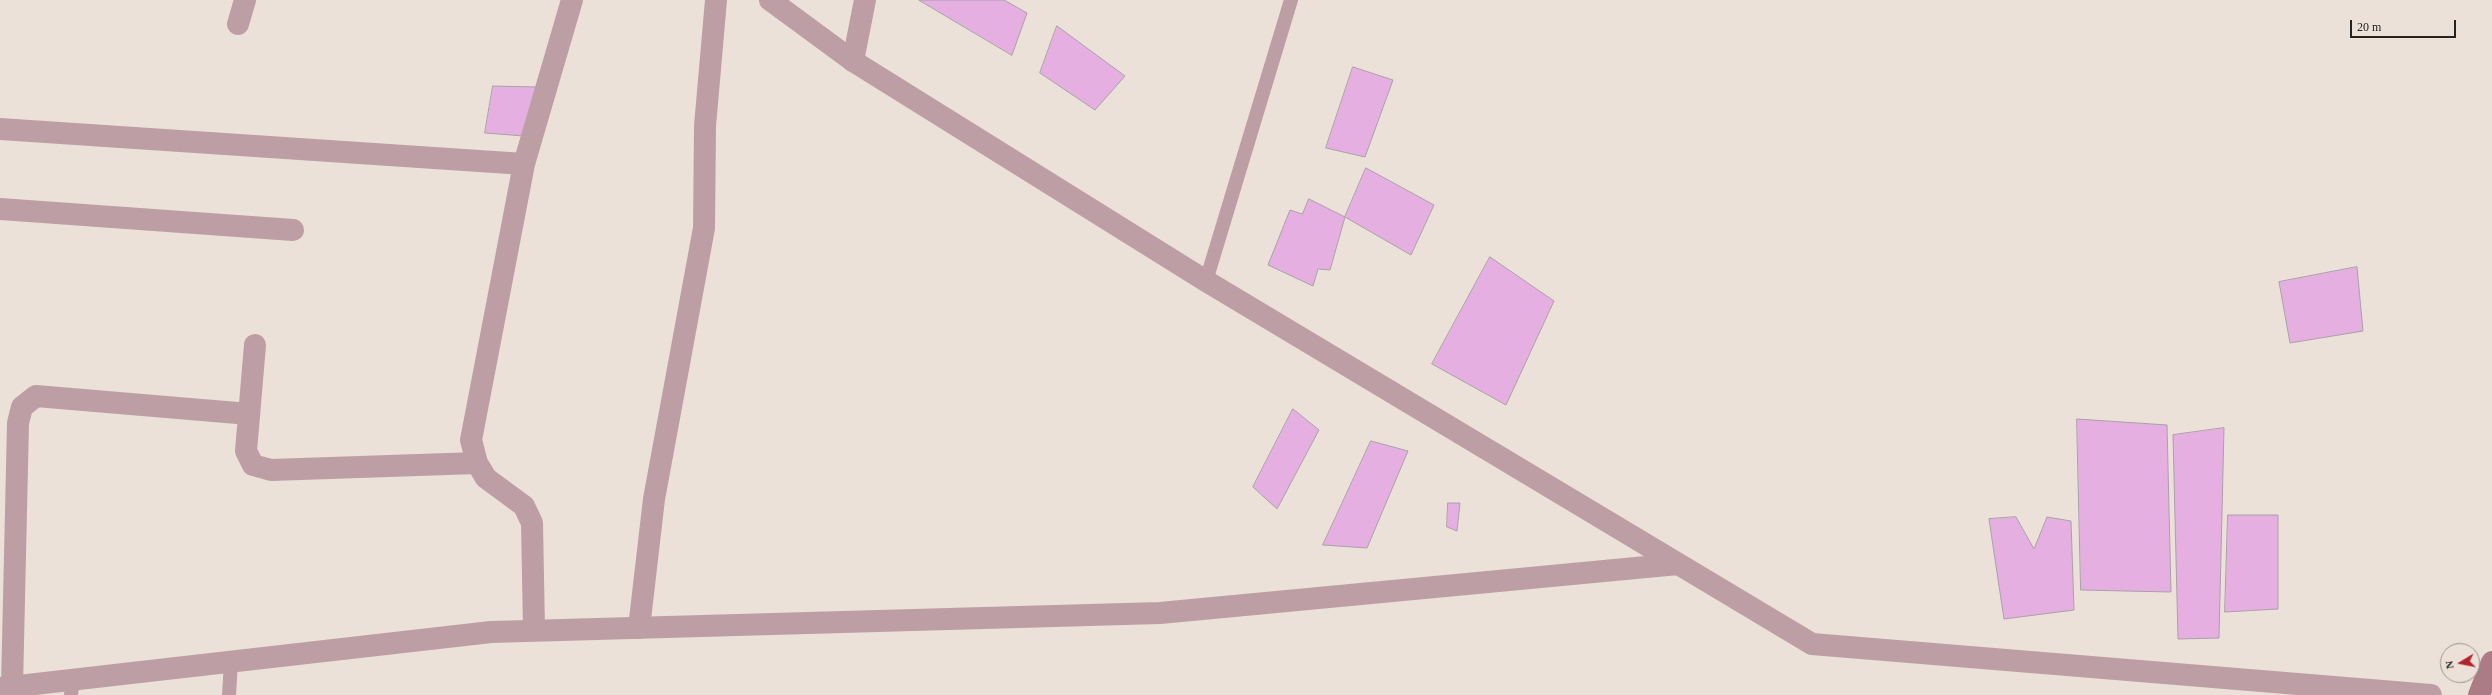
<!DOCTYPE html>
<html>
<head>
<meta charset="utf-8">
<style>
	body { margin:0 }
	#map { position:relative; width:2492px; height:695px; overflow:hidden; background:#ebe1d9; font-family:Georgia,serif }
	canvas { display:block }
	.north { position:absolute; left:2440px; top:643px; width:40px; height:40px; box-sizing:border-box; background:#ebe1d9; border:1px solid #9c958f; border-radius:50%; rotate:260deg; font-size:11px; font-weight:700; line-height:16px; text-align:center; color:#26221f }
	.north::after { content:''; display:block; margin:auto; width:14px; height:18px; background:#b4232b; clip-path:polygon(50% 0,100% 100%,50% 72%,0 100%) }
	.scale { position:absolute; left:2350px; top:20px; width:106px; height:18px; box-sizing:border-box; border:2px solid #26221f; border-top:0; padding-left:5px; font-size:12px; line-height:14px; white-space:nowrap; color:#26221f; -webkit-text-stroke:3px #ebe1d9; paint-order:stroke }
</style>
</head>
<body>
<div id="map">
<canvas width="2492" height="695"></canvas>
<div class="north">N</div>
<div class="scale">20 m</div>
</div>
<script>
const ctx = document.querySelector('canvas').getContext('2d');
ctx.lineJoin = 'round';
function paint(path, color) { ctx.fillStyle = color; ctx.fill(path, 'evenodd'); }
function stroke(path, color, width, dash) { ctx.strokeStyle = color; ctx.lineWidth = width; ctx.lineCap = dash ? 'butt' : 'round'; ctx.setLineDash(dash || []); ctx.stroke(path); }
const building = new Path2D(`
	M919 0H1004L1027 13 1012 55Z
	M1057 26 1125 76 1095 110 1040 73Z
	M1353 67 1393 80 1365 157 1326 148Z
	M493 86 536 87 524 136 485 133Z
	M1366 168 1434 205 1411 255 1345 217Z
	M1309 199 1345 217 1330 270 1318 269 1313 286 1268 265 1290 210 1302 214Z
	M1490 257 1554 301 1506 405 1432 364Z
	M2357 267 2363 331 2290 343 2279 282Z
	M1293 409 1319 430 1277 509 1253 487Z
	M2077 419 2167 425 2171 592 2081 590Z
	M2224 428 2219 638 2178 639 2173 435Z
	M1371 441 1408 451 1367 548 1323 545Z
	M1448 503H1460L1457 531 1447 527Z
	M2228 515H2278V609L2225 612Z
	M2016 517 2034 549 2047 517 2071 521 2074 610 2004 619 1989 519Z`);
paint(building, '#e5b0e1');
stroke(building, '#a9a0a8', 1);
stroke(new Path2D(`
	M1206 281 1291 0
	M71 695 73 679
	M229 695 231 662`), '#be9ea5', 14);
stroke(new Path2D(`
	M238 24 245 0
	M853 61 865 0
	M0 129 524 164
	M0 209 293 230
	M255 345 246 451 253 465 271 470 477 463
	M639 628 654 499 704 228 705 126 716 0
	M534 630 532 523 524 506 486 478 477 463 471 440 524 164 572 0
	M12 687 18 423 22 407 36 396 249 414`), '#be9ea5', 22);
stroke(new Path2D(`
	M770 0 853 61 1206 281 1812 644 2431 695
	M0 688 491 632 1160 613 1678 564`), '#be9ea5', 22);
stroke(new Path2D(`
	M2479 695 2492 662`), '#ab7b86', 22);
</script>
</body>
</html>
